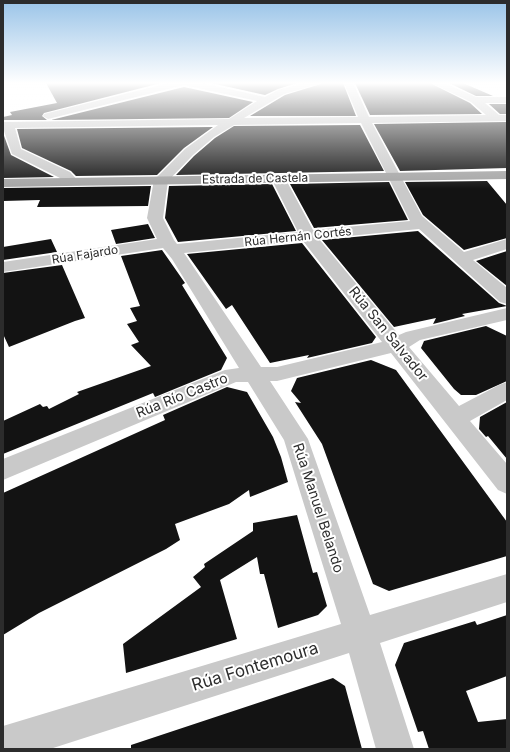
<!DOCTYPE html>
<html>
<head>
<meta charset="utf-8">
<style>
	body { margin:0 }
	#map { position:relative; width:510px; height:752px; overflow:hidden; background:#fff; font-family:Inter,sans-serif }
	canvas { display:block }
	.frame { position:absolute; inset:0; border:4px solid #2c2c2c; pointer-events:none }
</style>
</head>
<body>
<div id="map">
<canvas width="510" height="752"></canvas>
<div class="frame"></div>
</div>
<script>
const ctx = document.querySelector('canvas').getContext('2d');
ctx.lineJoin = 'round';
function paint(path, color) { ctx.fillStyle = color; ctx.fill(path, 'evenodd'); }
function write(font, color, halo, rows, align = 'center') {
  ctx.font = font + ' Inter,sans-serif'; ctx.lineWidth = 4; ctx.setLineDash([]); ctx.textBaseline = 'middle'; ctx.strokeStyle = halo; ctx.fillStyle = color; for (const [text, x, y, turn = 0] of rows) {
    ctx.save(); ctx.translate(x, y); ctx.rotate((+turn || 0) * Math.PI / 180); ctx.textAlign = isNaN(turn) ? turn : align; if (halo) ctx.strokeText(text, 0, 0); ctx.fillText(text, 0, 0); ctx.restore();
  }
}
paint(new Path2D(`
	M46 83H161L44 113 42 116 47 120H3V117L12 115 10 112 57 103Z
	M211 83H297L278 89 265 95Z
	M324 83H343L356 116H250L285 95Z
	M355 83H430L470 103 482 114 370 115Z
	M449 83H463L493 96H476Z
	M184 87 253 102 229 118 51 120Z
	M489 104H507V114H500Z
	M507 122V168L400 171 374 124Z
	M360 125 384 171 176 175 194 156 215 138 234 126Z
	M213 127 184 148 157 175 76 176 71 171 22 148 17 129Z
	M3 133 11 155 54 177 3 178Z
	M487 181 507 205V238L464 250 423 215 405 182Z
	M389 182 408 220 314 228 290 184Z
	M272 184 296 231 178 242 165 218 169 186Z
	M151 186 148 206 37 207 40 200 3 201V188Z
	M148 224 155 238 116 244 111 230Z
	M418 231 499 303 507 306 462 314 465 316 433 324 436 318 394 327 322 240Z
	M51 239 57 252 3 260V247Z
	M302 243 376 337 372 343 307 358 309 355 270 363 232 305 226 309 187 254Z
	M162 250 185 283 182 285 227 358 221 370 155 397 153 393 3 454V421L40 404 43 407 47 406 49 409 79 394 77 392 151 366 131 345 139 342 127 324 137 321 130 308 140 306 121 256Z
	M507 251V286L476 261Z
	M62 265 85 318 75 321 9 347 3 334V273Z
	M486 326 507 336V381L476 395H461L454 389 421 348 424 341Z
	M371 360 396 370 507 522V556L389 591 373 584 322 444 295 402 301 403 291 391 297 378Z
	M227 387 247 392 273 437 281 457 288 482 250 497 249 490 229 504 175 524 180 540 166 549 39 613 3 635V493L165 420 163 415Z
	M507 402V459L488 436 486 437 479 429 480 417Z
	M297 515 313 573 317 572 327 606 318 615 278 628 264 574H260L257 557 220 580 237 639 126 673 123 644 201 587 193 577 205 567 204 564 253 531V523Z
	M507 615V676L466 691 478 722 507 719V749H429L423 731 418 732 395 665 404 643 475 621 477 625Z
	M333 678 345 686 362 749H131V745Z`), '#131313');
paint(new Path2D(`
	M169 83H202L265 97 278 90 305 83H323L284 94 244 118 358 117 344 83H353L369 117 486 115 471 102 431 83H444L476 97H507V103H485L499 115H507V121L372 123 422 216 464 252 507 239V249L473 260 507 288V304L500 302 419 229 319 239 399 335 406 332 507 308V320L420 340 409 347 459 406 499 385 507 382V400L470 421 507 464V494L498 490 391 353 277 381H270L308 439 370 615 507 574V602L380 643 414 749H376L349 653 50 749H3V726L341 624 284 440 248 382H236L3 480V459L225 370 239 368 172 259 163 248 3 272V262L157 239 147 218 154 180 185 149 218 125 15 128 21 149 70 172 78 181 76 184C68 186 65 183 60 178L12 154 3 128V122L229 119 257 101 184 85 48 119 43 116 44 114ZM361 123 410 221 313 230 285 178 283 175H273L271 178 298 232 177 244 174 240 163 218 168 181 193 155 214 137 234 125ZM303 241 382 342 277 367H261L184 253Z`), '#c9c9c9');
paint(new Path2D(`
	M507 171V179L3 187V179Z`), '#a4a4a4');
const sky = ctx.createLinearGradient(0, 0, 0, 189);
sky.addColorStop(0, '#9ac4e8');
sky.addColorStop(0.44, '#fff');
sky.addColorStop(1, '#ffffff00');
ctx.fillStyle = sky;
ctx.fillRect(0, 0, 510, 189);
write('12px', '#2c2c2c', '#fff', [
	["Estrada de Castela",255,179,-1],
	["Rúa Hernán Cortés",298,237,-6],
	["Rúa Fajardo",85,255,-9]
]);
write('14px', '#2c2c2c', '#fff', [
	["Rúa San Salvador",388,334,51],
	["Rúa Río Castro",182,396,-22],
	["Rúa Manuel Belando",318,508,72]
]);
write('17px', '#2c2c2c', '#fff', [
	["Rúa Fontemoura",255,667,-17]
]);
</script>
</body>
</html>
